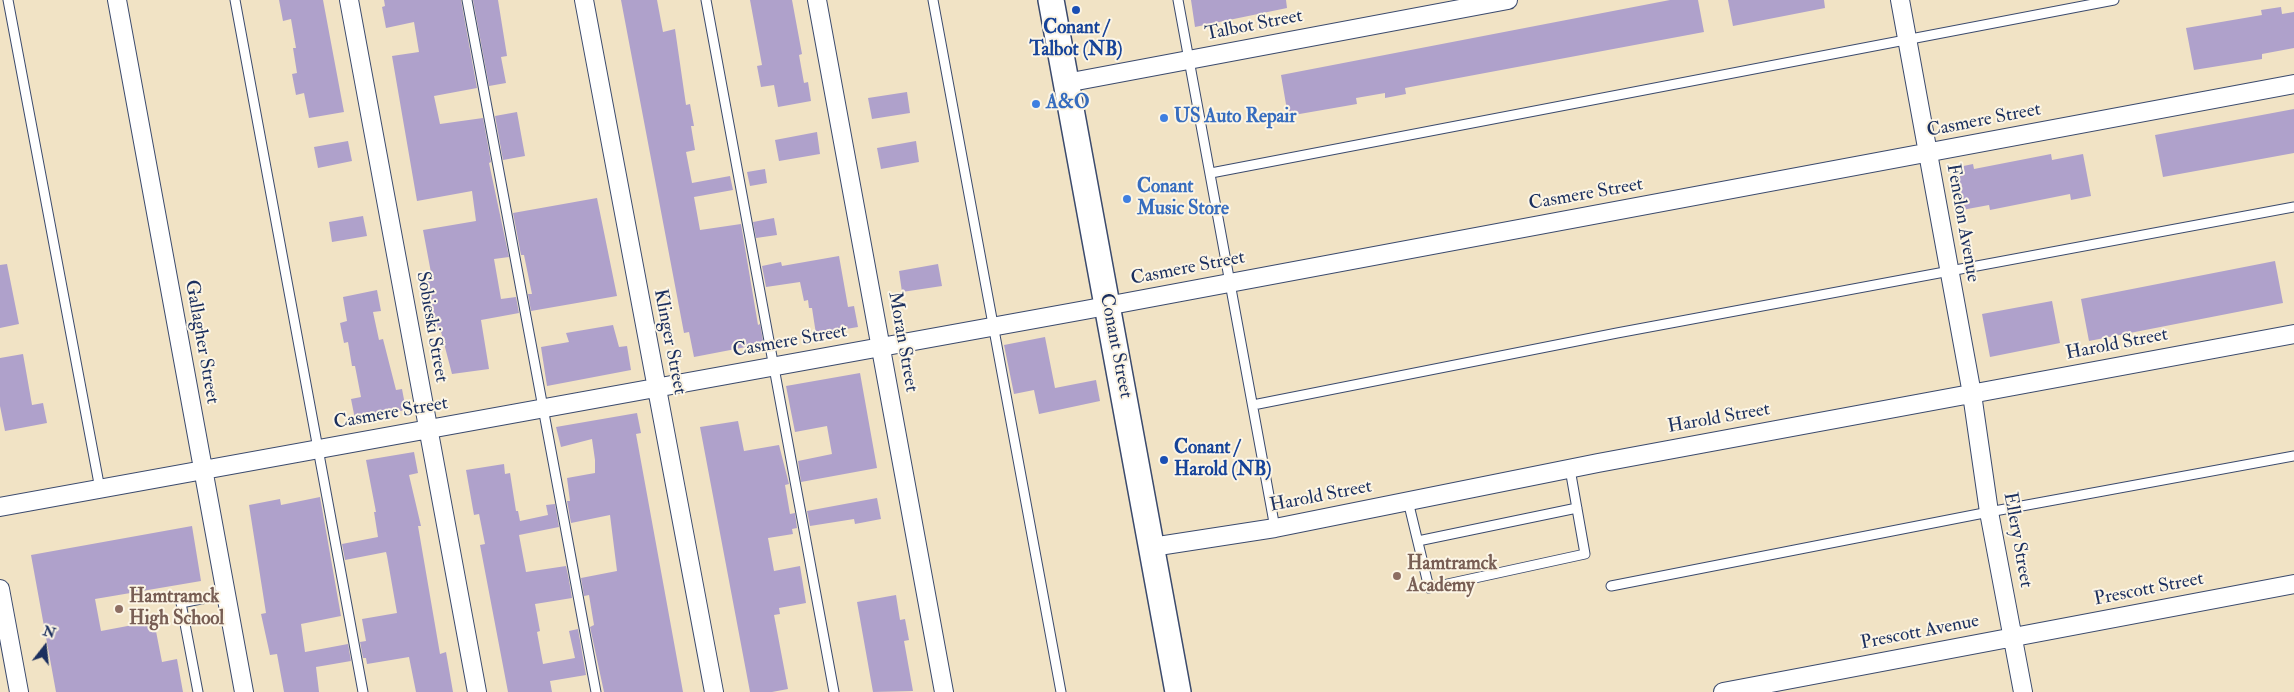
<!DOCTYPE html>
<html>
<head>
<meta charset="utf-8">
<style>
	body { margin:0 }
	#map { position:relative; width:2294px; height:692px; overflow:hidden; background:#f1e3c5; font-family:"IM FELL Double Pica",serif }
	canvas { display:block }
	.north { position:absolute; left:20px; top:622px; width:50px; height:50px; -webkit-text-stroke:4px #fcf5e5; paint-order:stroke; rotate:16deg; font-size:14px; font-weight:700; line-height:20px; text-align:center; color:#1b2f5e }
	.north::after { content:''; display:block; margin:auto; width:18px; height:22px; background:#1b2f5e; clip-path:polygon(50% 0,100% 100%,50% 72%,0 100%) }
</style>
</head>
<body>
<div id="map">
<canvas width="2294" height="692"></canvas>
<div class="north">N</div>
</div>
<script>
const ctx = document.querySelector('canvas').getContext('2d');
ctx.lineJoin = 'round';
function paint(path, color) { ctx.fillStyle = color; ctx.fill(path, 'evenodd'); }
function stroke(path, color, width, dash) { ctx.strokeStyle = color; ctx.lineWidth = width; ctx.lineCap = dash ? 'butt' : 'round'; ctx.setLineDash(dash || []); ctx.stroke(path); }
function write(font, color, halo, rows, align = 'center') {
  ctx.font = font + ' "IM FELL Double Pica",serif'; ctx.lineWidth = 4; ctx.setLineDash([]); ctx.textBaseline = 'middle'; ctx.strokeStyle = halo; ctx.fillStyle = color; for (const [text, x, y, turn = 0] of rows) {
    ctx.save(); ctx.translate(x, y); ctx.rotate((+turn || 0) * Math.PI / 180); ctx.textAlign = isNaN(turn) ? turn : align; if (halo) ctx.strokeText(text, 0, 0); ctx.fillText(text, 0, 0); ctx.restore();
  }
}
paint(new Path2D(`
	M279 0H323L344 112 309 118 304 93 296 95 292 74 297 73 293 48H296L291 19 283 21Z
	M384 0H461L477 88 434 96 440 124 483 118 491 162 489 163 509 257 494 259 501 299 516 297 519 313 481 320 489 369 452 374 440 328 435 329 426 279 432 278 423 230 476 221 472 191 417 201 392 56 419 52 414 22 386 28 382 7 385 6Z
	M473 0H498L507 56 501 57 506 83 489 86Z
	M621 0H657L663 32 675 29 686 105 690 104 694 126H691L695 150 686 152 692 183 730 176 733 190 694 197 700 230 741 224 758 325 760 324 764 346 746 349V347L694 357 689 332 684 333Z
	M750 0H792L802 54 799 55 804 83 808 82 811 101 778 107 774 85 761 87 757 66 762 65Z
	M1191 0H1286L1287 8 1195 27Z
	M1670 0H1698L1704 32 1405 88 1406 94 1385 98V93L1356 98 1357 104 1288 116 1281 75Z
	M1728 0H1824L1825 8 1733 26Z
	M2281 7 2282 14 2294 12V48L2262 54V59L2194 70 2186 28 2262 15 2261 10Z
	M907 92 910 113 872 119 868 98Z
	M2294 109V153L2163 177 2155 135Z
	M517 112 525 156 503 160 495 116Z
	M817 132 820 154 779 161 775 140Z
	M348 141 352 161 318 168 314 147Z
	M916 141 919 162 881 169 877 148Z
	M2051 154 2052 160 2083 154 2091 196 2071 200 2070 194 1990 210 1989 205 1962 210 1954 168 1973 164 1974 169Z
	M765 169 767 183 750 186 747 172Z
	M597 198 617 296 531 311 528 294H532L524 255H521L513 213Z
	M363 216 367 236 332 242 329 222Z
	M774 218 777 235 756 238 753 222Z
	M839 256 848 307 854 306 858 327 816 334 812 308H809L808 300 804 301 800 282 766 287 762 266 781 262 782 266Z
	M2275 261 2283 303 2089 341 2081 299Z
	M7 264 19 324 0 328V265Z
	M938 264 942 286 902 292 899 271Z
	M377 290 381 311 373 312 379 340 383 339 396 390 402 389 406 410 355 419 351 399 361 397 355 366H352L348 342 344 343 340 323 347 321 343 297Z
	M2052 301 2060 343 1990 357 1982 314Z
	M613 325 619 347 627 346 631 370 547 386 541 347 569 342 566 333Z
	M1045 337 1055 388 1096 380 1100 401 1039 414 1034 390 1014 394 1004 345Z
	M23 354 32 405 43 403 47 423 5 431 0 406V358Z
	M860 373 877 468 801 482 798 461 832 454 827 426 795 432 786 386Z
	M637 413 641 433 636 434 683 692H604L590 627 594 625 589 595 584 596 581 578 617 571 610 515 571 523 567 501H570L567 478 595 473V460L592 439 561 447 556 427Z
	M738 421 744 451 779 445 789 484 785 485 790 514 795 513 797 528 792 529 793 534 768 538 774 571 800 566 806 603 779 608 780 614 774 615 788 689 772 692H750L700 427Z
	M414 452 418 473 409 475 421 526H418L440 654 446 652 453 692H416L409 657 367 664 366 658H363L360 642 366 641 362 619 397 613 387 556 386 552 345 560 342 544 378 537 374 512H376L366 460Z
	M504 464 505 474 510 473 516 511H518L520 521 548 515 546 505 555 504 559 527 519 535 526 572 566 566 569 580 572 598 535 604 540 631 537 632 543 664 575 658 569 631 578 629 586 675 550 681 552 692H508L480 545 485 544 479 514 474 515 466 470Z
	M320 497 341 616 301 624 305 652 348 644 351 661 316 667 319 692H284L277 654 270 655 261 614 266 613 249 505 280 499 281 505Z
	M877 498 881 519 855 524 854 519 810 526 807 511Z
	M192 526 201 581 95 599 101 631 154 621 162 662 177 659 183 692H56L31 555Z
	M896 595 900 620 905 619 909 640 904 641 913 691 873 692 857 602Z`), '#afa1cb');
const lane = new Path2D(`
	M8 0 100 489
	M235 0 363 692
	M467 0 596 692
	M706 0 834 692
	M933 0 1061 692
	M1178 0 1275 528
	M1211 173 2114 0
	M1253 405 1617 333 2294 207
	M1408 501 1429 588 1585 554 1570 469
	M1418 541 1577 508
	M1611 586 1989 512 2294 456
	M198 692 181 603 226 594`);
const street = new Path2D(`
	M117 0 244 692
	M349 0 477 692
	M584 0 714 692
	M817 0 944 692
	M1900 0 1972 394 1989 512 2023 692
	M1066 83 1508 0
	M0 507 1085 310 2294 84
	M1152 547 1275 528 1598 463 2294 334
	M0 589 19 692
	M1723 692 2294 584`);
const secondary = new Path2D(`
	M1051 0 1178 692`);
stroke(lane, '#3b4a6d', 11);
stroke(street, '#3b4a6d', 20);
stroke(secondary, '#3b4a6d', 28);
stroke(lane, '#fff', 9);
stroke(street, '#fff', 18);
stroke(secondary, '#fff', 25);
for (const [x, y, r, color] of [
	[1076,10,5,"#1a4fb4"],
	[1036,104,5,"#3f7fe0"],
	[1164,118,5,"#3f7fe0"],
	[1127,199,5,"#3f7fe0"],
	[1164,460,5,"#1a4fb4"],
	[1397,576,5,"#8d6e63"],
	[119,609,5,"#8d6e63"]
]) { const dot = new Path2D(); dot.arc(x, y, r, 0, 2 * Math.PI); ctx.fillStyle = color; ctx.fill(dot); stroke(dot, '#fcf5e5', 2); }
write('19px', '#1b2f5e', '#fcf5e5', [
	["Talbot Street",1254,26,-11],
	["Casmere Street",1984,121,-11],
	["Casmere Street",1586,195,-10],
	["Fenelon Avenue",1962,223,80],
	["Casmere Street",1188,269,-11],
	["Sobieski Street",431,327,80],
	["Gallagher Street",201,342,80],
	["Klinger Street",669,342,79],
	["Casmere Street",790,342,-10],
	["Moran Street",902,342,80],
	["Harold Street",2117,345,-11],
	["Conant Street",1115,346,79],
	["Casmere Street",391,414,-10],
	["Harold Street",1719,419,-10],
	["Harold Street",1321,497,-11],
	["Ellery Street",2017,540,80],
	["Prescott Street",2149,590,-11],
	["Prescott Avenue",1920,633,-11]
]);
write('bold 19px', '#164399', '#fcf5e5', [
	["Conant /",1076,29],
	["Talbot (NB)",1076,51],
	["Conant /",1174,449,"left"],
	["Harold (NB)",1174,471,"left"]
]);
write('bold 19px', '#366cbe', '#fcf5e5', [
	["A&O",1046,104],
	["US Auto Repair",1174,118],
	["Conant",1137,188],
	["Music Store",1137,210]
], 'left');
write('bold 19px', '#785e54', '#fcf5e5', [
	["Hamtramck",1407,565],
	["Academy",1407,587],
	["Hamtramck",129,598],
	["High School",129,620]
], 'left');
</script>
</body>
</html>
